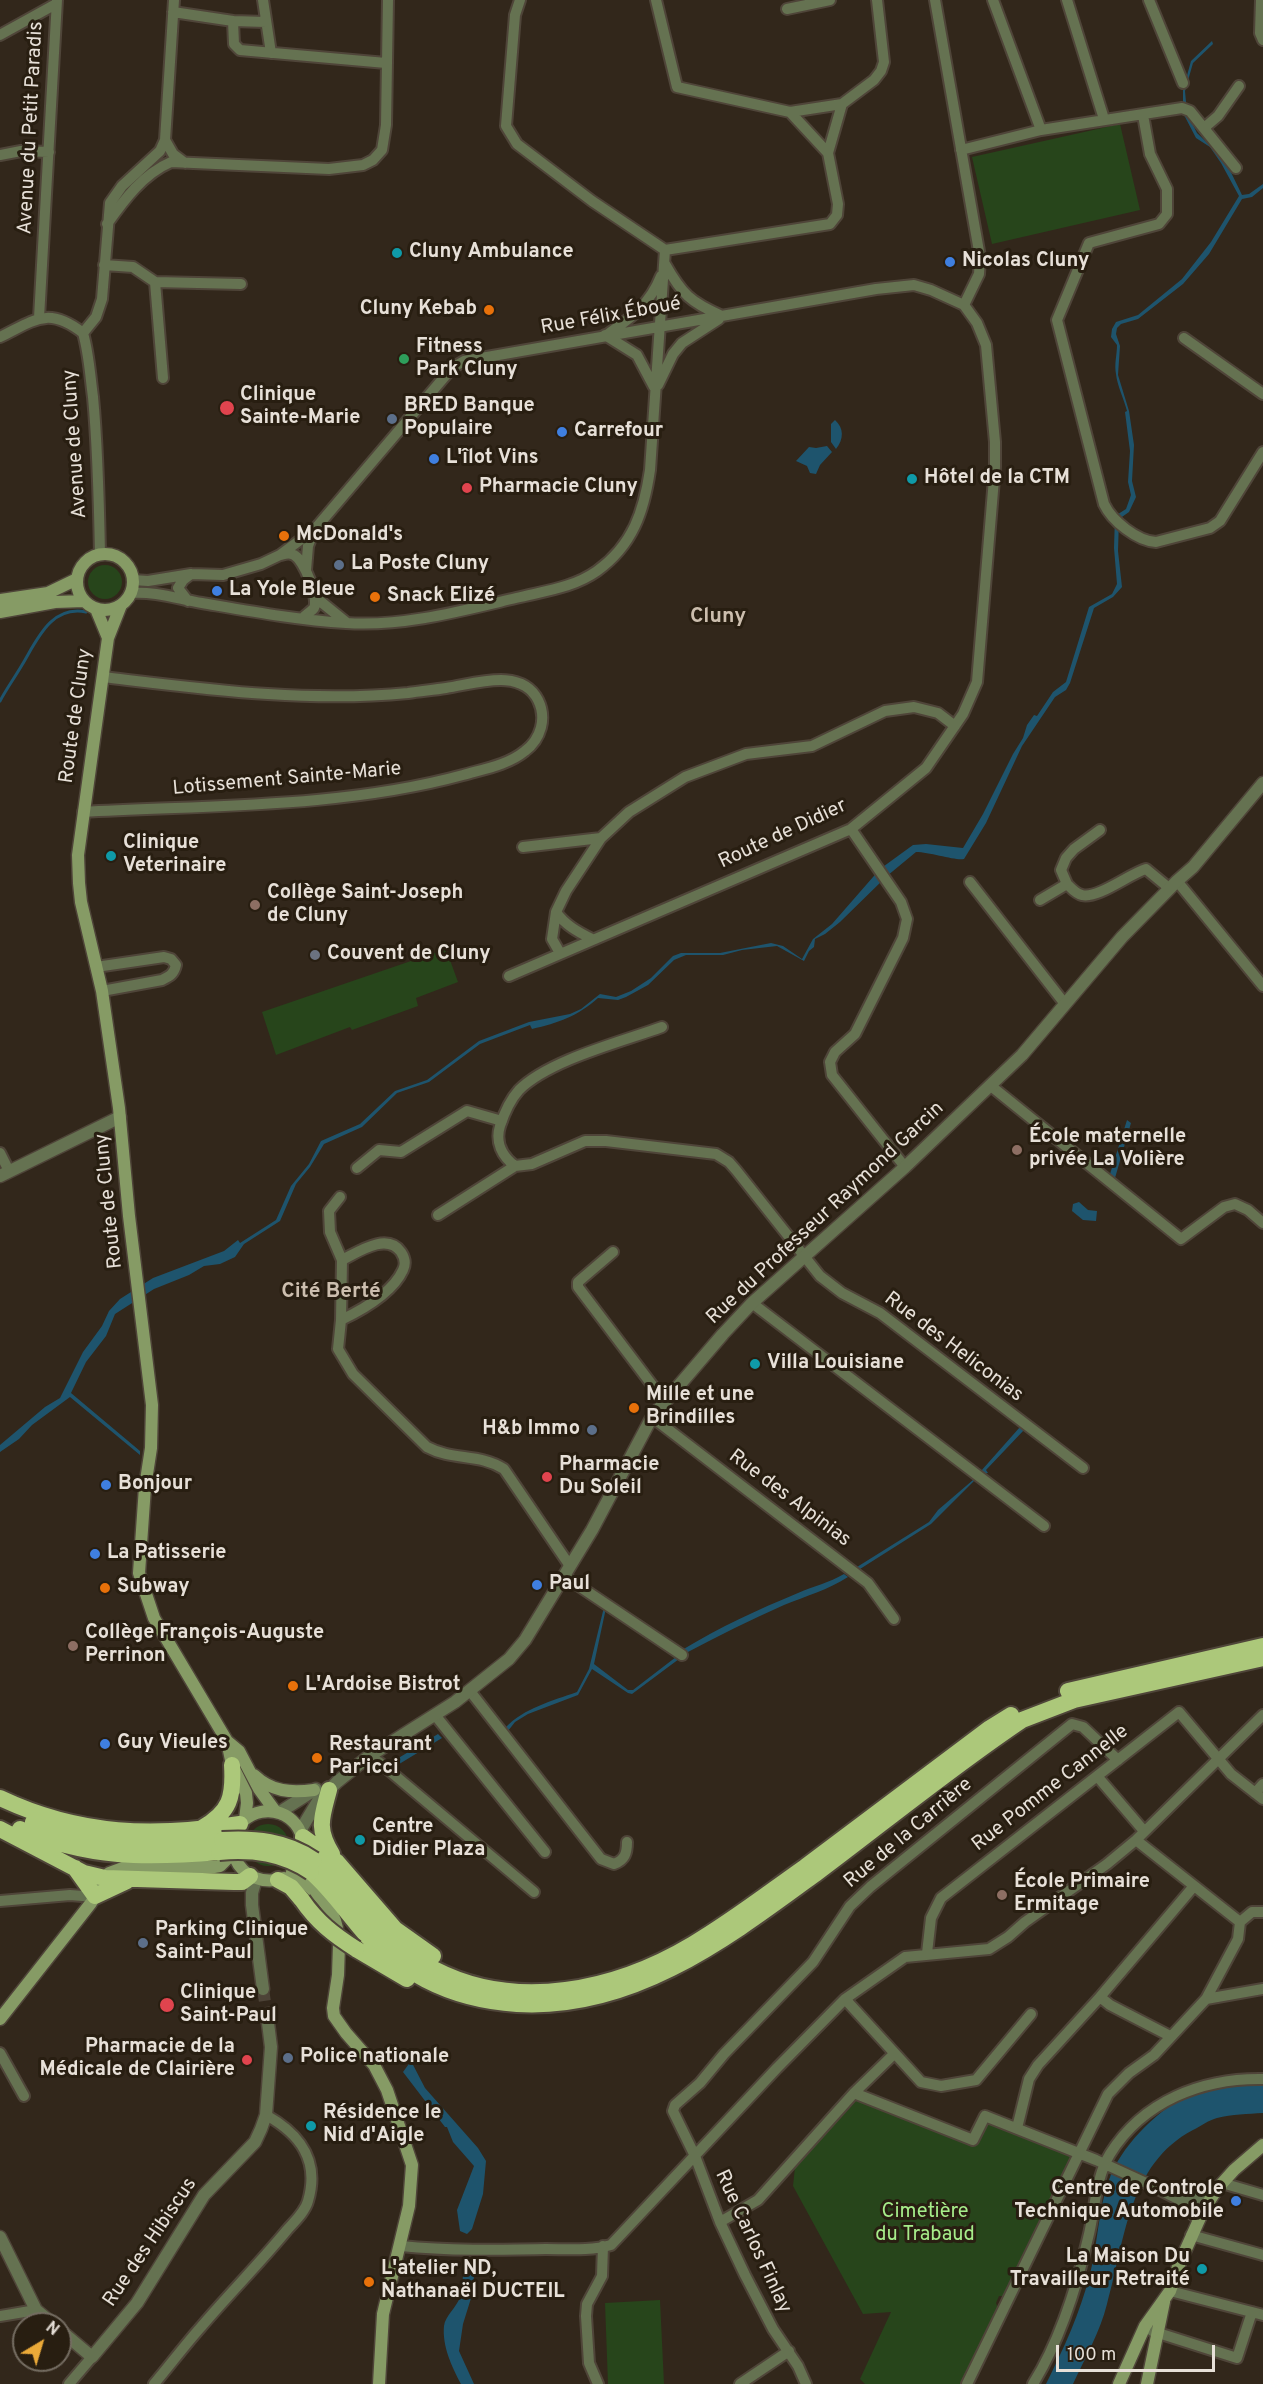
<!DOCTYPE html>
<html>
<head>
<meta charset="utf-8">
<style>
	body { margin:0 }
	#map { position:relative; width:1263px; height:2384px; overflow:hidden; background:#32271b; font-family:Overpass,sans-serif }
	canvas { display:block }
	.north { position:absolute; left:12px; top:2312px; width:60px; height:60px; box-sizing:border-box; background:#281e11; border:2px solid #746c61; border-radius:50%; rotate:38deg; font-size:16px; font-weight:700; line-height:24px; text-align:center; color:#e7e0d8 }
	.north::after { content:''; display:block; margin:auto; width:21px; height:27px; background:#ebaa39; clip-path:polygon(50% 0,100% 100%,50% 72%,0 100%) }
	.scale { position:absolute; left:1056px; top:2345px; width:159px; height:27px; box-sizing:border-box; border:3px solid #e7e0d8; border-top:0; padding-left:8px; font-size:18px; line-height:21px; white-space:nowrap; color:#e7e0d8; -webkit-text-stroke:4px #281e11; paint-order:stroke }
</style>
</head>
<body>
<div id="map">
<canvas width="1263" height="2384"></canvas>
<div class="north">N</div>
<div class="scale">100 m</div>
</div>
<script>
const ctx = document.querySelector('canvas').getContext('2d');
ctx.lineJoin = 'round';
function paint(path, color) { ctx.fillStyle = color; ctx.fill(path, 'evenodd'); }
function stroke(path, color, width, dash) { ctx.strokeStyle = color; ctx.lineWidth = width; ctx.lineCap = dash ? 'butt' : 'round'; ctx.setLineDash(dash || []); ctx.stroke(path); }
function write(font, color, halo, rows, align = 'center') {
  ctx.font = font + ' Overpass,sans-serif'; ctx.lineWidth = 6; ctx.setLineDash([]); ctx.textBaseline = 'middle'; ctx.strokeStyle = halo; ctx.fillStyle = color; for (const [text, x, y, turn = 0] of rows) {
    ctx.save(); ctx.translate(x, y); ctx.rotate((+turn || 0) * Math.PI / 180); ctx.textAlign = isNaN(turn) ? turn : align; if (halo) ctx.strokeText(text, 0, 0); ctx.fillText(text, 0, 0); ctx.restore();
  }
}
paint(new Path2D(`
	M1120 124 1140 210 992 244 972 157Z
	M88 582a17 17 0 1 1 34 0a17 17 0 1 1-34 0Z
	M446 949 458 982 416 998 418 1006 352 1030 350 1027 276 1055 262 1012Z
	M247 1845a21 21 0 1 1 42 0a21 21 0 1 1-42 0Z
	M859 2098 974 2143 986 2120 1073 2155 1006 2296H999L996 2303 999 2311 962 2384H865L860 2379 891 2312 863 2314 793 2186 795 2167Z
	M660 2300 664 2384H608L605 2303Z`), '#27451b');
paint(new Path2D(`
	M1212 41 1213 44 1193 63 1185 91 1187 113 1197 133 1225 160 1242 195 1249 194 1263 184V188L1252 197 1242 199 1209 254 1183 284 1138 319 1121 324 1117 328 1116 334 1120 346 1118 375 1129 411 1134 445 1132 481 1136 497 1129 512 1119 519 1118 551 1122 587 1113 597 1094 608 1070 683 1066 690 1055 697 1022 746 986 823 964 859C956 861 930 852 916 852L887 876 840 922 825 934 815 939 814 947 809 951 804 961 777 946 742 950 723 955H686L674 960 648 985 626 997 618 1000 598 998C578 1016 558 1023 532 1029L530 1025 480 1044 429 1082 397 1093 362 1127 324 1144 310 1167 296 1184 280 1221 244 1244 235 1257 220 1264 204 1266 189 1275 154 1289 115 1314 106 1336 86 1362 71 1393 140 1451V1455L70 1397 32 1425 19 1439 0 1452V1445L45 1407 60 1398 83 1352 102 1326 109 1311 120 1299 153 1278 224 1251 238 1240 240 1243 276 1220 291 1186 309 1164 321 1141 360 1124 395 1091 427 1080 479 1041 529 1022 570 1014 581 1009 600 994 616 997 631 991 651 978 673 956 681 953H720L771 943 783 946 802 959 813 939 832 924 880 869 913 845 926 844 963 848 983 814 1013 754 1023 738 1027 725 1034 715 1037 716 1053 692 1066 682 1089 607 1112 594 1117 584 1114 548 1115 516 1126 509 1131 495 1128 482 1130 451 1125 412 1127 411C1124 399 1117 385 1116 374 1114 364 1117 355 1117 345L1111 337 1112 329 1116 322 1138 315 1182 279 1211 242 1239 196 1221 163 1210 147 1196 138 1183 113V90L1191 61Z
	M835 420C844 428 844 439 836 449L831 442V424Z
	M827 446 832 452 820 465 816 474 810 473 807 466 796 461 809 447 816 448Z
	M1127 1120 1131 1123 1115 1178 1110 1174Z
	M1079 1202 1088 1210 1097 1211 1096 1221 1083 1220 1072 1211 1073 1204Z
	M1020 1427 1024 1430 986 1470 988 1473 981 1474 931 1524 860 1569 857 1567 929 1522 938 1510 973 1480Z
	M844 1574 848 1577C828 1590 806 1596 784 1605 750 1620 718 1636 686 1653L682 1650C720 1627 757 1610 798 1593 814 1586 829 1583 844 1574Z
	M604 1607 606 1608 594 1664 628 1690H633L676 1657 679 1659 632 1694 628 1693 592 1669 578 1695 528 1714 515 1722 508 1731 505 1728C524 1708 552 1701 577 1692L589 1669Z
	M438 1734 442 1738 391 1769 387 1765Z
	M411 2061 425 2088 478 2148 486 2161 483 2194 472 2229 467 2234 460 2231 457 2210 474 2166 453 2142 447 2127H445L403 2072Z
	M1242 2084H1263V2113C1248 2114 1232 2114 1217 2118 1209 2120 1201 2126 1193 2130 1128 2164 1125 2241 1107 2304 1100 2332 1085 2358 1073 2384H1046C1064 2348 1080 2313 1090 2274 1098 2243 1098 2210 1109 2180 1120 2148 1155 2112 1185 2097 1202 2089 1224 2086 1242 2084Z
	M467 2268 474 2276 472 2295 463 2324 459 2351 474 2384H461C452 2367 442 2346 444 2326 445 2316 457 2307 460 2297 463 2288 462 2279 464 2269Z`), '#1e546d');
stroke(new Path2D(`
	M0 701C7 688 15 677 22 665 37 640 51 605 86 612`), '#1e546d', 3);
stroke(new Path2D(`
	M263 1989 267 2015`), '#4d4337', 12, [12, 6]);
const minor = new Path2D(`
	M263 0 271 53
	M520 0 515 15 506 126 517 144 592 201 665 250 830 224 837 215 838 204 828 153 790 112
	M656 0 677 87 790 112 842 104 874 80 881 71 884 62 877 0
	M935 0 980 257 979 274 964 305
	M993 0 1041 130
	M1067 0 1104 119
	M1149 0 1183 83
	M1261 0 1260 33 1263 40
	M787 9 830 0
	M173 12 233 21 234 44 240 50 386 63
	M233 21 266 22
	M0 35 56 4
	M1143 115 1150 154 1167 189V214L1159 224 1089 243 1057 320 1104 504C1112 521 1137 541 1156 542L1210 528 1220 521 1263 452
	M1204 128 1218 116 1239 86
	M165 140 173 154 185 163
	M961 150 1041 130 1182 108 1190 111 1236 168
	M828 153 842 104
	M0 155 21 151 49 152
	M107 224C124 200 143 174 171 162L329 169 363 165 373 160 382 150 386 125 388 0
	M665 264C682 294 690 302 722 316
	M104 265 133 267 155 282 241 284
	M155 282 163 378
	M39 318 57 0
	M83 333 96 317 102 299 110 203 122 186 160 151 165 140 174 0
	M83 333C89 354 90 375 93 397 98 450 99 502 100 554
	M608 334C632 317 650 304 661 276
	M605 335 637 355 654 387
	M0 337C35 320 48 306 83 333
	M1184 338 1263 394
	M658 385 673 354 682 343 719 319
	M280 555C285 554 289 552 294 555 304 560 319 598 314 608 312 611 305 615 303 618
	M306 570 308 546 314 530
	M133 580 148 581 191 574 223 575 261 564 280 555 315 529 452 368 464 361 876 289 914 285 931 290 964 305 977 323 986 345 995 442V467L977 682 963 714 926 768 851 829 509 976
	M130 593C155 591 178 599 202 603 249 611 298 620 346 623 402 627 461 611 516 598 544 591 573 588 597 571 633 545 644 511 650 470L665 250
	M315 597 347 623
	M188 601 178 588 183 580 191 574
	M83 812C208 805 342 808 463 775 484 769 508 765 525 751 541 739 547 718 538 700 521 667 475 684 446 688 433 690 421 691 408 693 306 703 205 689 103 677
	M851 829 901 902 907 919 903 938 855 1034 835 1052 830 1062 832 1075 905 1167
	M523 847 601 838
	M1177 881 1263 986
	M970 882 1065 1004
	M1067 884 1061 870 1066 858 1074 849 1100 830
	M1040 900 1067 884C1071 888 1076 894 1082 895 1098 899 1129 874 1146 869L1169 888
	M556 912C565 925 578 932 592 939
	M560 953 552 939 556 912 566 891 601 838 629 812 685 777 746 754 812 746 885 711 914 707 938 713 955 726
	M96 967 164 957 171 959 176 965C174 974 170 976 162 980L102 991
	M662 1027C621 1042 549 1060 519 1090 510 1100 504 1114 500 1126 495 1142 502 1156 515 1166L532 1164 585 1141H606L716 1154 729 1162 736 1170 820 1276 842 1293 880 1313 1083 1468
	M991 1086 1181 1239 1224 1207 1235 1204 1248 1210 1263 1223
	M0 1153 9 1171
	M357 1168 379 1150 401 1152 467 1111 502 1121
	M340 1197 329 1211 330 1232 342 1260 341 1320 338 1349 353 1374 427 1447C453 1461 479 1453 504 1469L570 1566
	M438 1215 515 1166
	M613 1252 578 1282V1287L665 1402
	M752 1303 1044 1526
	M341 1320C362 1310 393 1292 403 1270 406 1264 405 1258 401 1252 387 1232 358 1252 342 1260
	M652 1417 868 1583 894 1619
	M564 1576 682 1655
	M470 1691 601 1859 614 1864C625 1860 627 1853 627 1842
	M435 1715 545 1852
	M368 1757 379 1762 534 1892
	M1097 1776 1144 1831
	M1255 1793 1263 1784
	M1136 1840 1240 1922
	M0 1901 70 1895 95 1897
	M1240 1922 1252 1912H1263
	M927 1953 931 1918 941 1898 1179 1712 1231 1774 1263 1799
	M1100 1997 1110 2005 1170 2036
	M845 1999 921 2082 941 2086 976 2080 1031 2014
	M1206 1999 1263 1989
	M0 2053 24 2096
	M854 2093 973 2140 985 2116 1096 2160 1144 2182 1178 2199 1198 2220
	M1017 2128 1029 2079 1038 2065 1100 1997 1194 1886
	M1222 2183 1263 2195
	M1178 2199 1211 2197
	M720 2222 758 2200 854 2093 894 2054
	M1191 2235 1263 2255
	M401 2246C449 2251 497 2250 546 2249 567 2249 591 2251 611 2245L777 2068 845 1999 905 1957 989 1949 1008 1937 1025 1922 1107 1864 1136 1840 1263 1715
	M1170 2291 1263 2315
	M0 2316 36 2310
	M1152 2331 1237 2358 1252 2312
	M69 2384 92 2357
	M154 2384C170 2365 185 2345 201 2327 229 2294 259 2264 287 2230 294 2222 305 2212 308 2201 320 2160 300 2134 266 2115
	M598 2384 589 2363 586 2316 587 2304 602 2276 603 2246
	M740 2384 789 2351
	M806 2384 798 2366 773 2329 745 2275 720 2222 695 2156 673 2111 675 2105 700 2083 724 2054 813 1962 850 1906 870 1887 1072 1724 1083 1727 1118 1760
	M967 2384 1108 2094 1129 2073 1154 2055 1206 1999 1238 1939 1240 1922
	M1033 2384C1059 2342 1077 2286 1088 2238 1095 2212 1095 2178 1110 2154 1143 2101 1202 2078 1263 2079`);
const tertiary = new Path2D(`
	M0 1176 120 1117
	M280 1812 316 1789
	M300 1831 318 1801 337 1782 368 1757 455 1702 509 1659 525 1640 592 1530 652 1417 723 1334 752 1303 905 1167 1022 1055 1122 937 1177 881 1193 867 1263 783
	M256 1879 252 1893V1905L263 1989
	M0 2237 36 2310 53 2324
	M60 2330 92 2357 137 2303 204 2195 255 2142 261 2129 266 2115 271 2047 267 2015`);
const secondary = new Path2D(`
	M77 582a28 28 0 1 1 56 0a28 28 0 1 1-56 0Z
	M0 600 48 593 77 579
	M121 605 108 638 78 855 79 883 81 902 102 991 119 1108 129 1216 152 1405 151 1448 145 1487 139 1573 154 1618 227 1741 232 1765 246 1793 247 1803 245 1819
	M96 609 108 638
	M0 612 55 602 84 601
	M227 1741 239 1751 259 1789 275 1811
	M254 1775C272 1792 291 1793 314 1790
	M243 1821C265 1801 300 1813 303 1843
	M235 1858C243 1877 264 1885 284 1878
	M292 1872C309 1887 333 1904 337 1928
	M339 1945 338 1975 333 2008 334 2016 346 2033 374 2065 387 2090 412 2165 409 2206 383 2314 379 2384
	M0 2019 91 1903 109 1873 125 1867H214L220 1866 229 1857
	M1119 2384 1145 2326 1170 2291 1178 2267 1203 2211 1217 2189 1234 2170 1263 2145
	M1147 2384 1164 2302`);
const trunk = new Path2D(`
	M1068 1691 1263 1646
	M329 1790C322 1817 316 1828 332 1854
	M0 1798C80 1836 154 1837 240 1824
	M33 1822C101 1848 151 1846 222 1840
	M202 1828C230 1812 234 1797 232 1765
	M0 1829 84 1873 105 1878 234 1882H242L250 1876
	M20 1829C87 1859 148 1858 219 1852
	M303 1837 337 1862 395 1929 433 1956
	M314 1860C334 1875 348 1894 364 1913 383 1936 407 1955 434 1969 517 2012 616 1990 693 1944 732 1921 768 1893 805 1867 867 1821 928 1774 990 1728L1011 1715
	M75 1868 95 1896 127 1881
	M311 1872C333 1891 348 1915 368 1937 385 1954 405 1969 426 1980 455 1995 485 2002 517 2004 634 2011 729 1937 818 1872 886 1821 952 1767 1022 1720L1074 1700 1263 1658
	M278 1880 291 1887 302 1900
	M356 1949 407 1979`);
stroke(minor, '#4f4539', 14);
stroke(tertiary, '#4f4539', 15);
stroke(secondary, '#4f4539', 15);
stroke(trunk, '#4f4539', 20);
stroke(minor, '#657251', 10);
stroke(tertiary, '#657251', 12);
stroke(secondary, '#869b65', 12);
stroke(trunk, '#acc87a', 16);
const trunkBridge = new Path2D(`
	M222 1840C255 1838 286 1841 314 1860
	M219 1852C253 1849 283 1853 311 1872
	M302 1900C317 1922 334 1935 356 1949`);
stroke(trunkBridge, '#4f4539', 20, []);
stroke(trunkBridge, '#acc87a', 16);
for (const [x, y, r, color] of [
	[397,253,6,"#0f9aa8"],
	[950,262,6,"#3f7fe0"],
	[489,310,6,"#e8710a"],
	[404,359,6,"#2e9e5b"],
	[227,408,8,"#e0444e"],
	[392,419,6,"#5c6f8a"],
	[562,432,6,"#3f7fe0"],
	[434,459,6,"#3f7fe0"],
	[912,479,6,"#0f9aa8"],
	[467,488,6,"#e0444e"],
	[284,536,6,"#e8710a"],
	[339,565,6,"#5c6f8a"],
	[217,591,6,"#3f7fe0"],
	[375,597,6,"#e8710a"],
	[111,856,6,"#0f9aa8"],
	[255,905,6,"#8d6e63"],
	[315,955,6,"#6b7280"],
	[1017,1150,6,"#8d6e63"],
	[755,1364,6,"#0f9aa8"],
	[634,1408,6,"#e8710a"],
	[592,1430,6,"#5c6f8a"],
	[547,1477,6,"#e0444e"],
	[106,1485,6,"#3f7fe0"],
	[95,1554,6,"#3f7fe0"],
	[537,1585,6,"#3f7fe0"],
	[105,1588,6,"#e8710a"],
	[73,1646,6,"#8d6e63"],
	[293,1686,6,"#e8710a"],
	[105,1744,6,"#3f7fe0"],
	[317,1758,6,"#e8710a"],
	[360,1840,6,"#0f9aa8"],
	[1002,1895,6,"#8d6e63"],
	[143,1943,6,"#5c6f8a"],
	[167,2005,8,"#e0444e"],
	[288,2058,6,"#5c6f8a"],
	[247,2060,6,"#e0444e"],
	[311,2126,6,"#0f9aa8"],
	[1236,2201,6,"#3f7fe0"],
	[1202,2269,6,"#0f9aa8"],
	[369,2282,6,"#e8710a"]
]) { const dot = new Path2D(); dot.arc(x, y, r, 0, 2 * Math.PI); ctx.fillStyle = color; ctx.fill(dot); stroke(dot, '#281e11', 2); }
write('20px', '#e7e0d8', '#281e11', [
	["Avenue du Petit Paradis",32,128,-87],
	["Rue Félix Éboué",611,317,-10],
	["Avenue de Cluny",76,444,-94],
	["Route de Cluny",77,716,-82],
	["Lotissement Sainte-Marie",287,780,-5],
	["Route de Didier",783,835,-25],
	["Route de Cluny",110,1201,-96],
	["Rue du Professeur Raymond Garcin",826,1214,-43],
	["Rue des Heliconias",953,1348,37],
	["Rue des Alpinias",789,1499,37],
	["Rue Pomme Cannelle",1051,1789,-38],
	["Rue de la Carrière",909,1834,-40],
	["Rue Carlos Finlay",752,2242,65],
	["Rue des Hibiscus",151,2243,-56]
]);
write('bold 20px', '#e7e0d8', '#281e11', [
	["Cluny Ambulance",409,253],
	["Nicolas Cluny",962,262],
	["Cluny Kebab",477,310,"right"],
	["Fitness",416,348],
	["Park Cluny",416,371],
	["Clinique",240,396],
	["Sainte-Marie",240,419],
	["BRED Banque",404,407],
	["Populaire",404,430],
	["Carrefour",574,432],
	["L'îlot Vins",446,459],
	["Hôtel de la CTM",924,479],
	["Pharmacie Cluny",479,488],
	["McDonald's",296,536],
	["La Poste Cluny",351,565],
	["La Yole Bleue",229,591],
	["Snack Elizé",387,597],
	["Clinique",123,844],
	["Veterinaire",123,867],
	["Collège Saint-Joseph",267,894],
	["de Cluny",267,917],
	["Couvent de Cluny",327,955],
	["École maternelle",1029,1138],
	["privée La Volière",1029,1161],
	["Villa Louisiane",767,1364],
	["Mille et une",646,1396],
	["Brindilles",646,1419],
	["H&b Immo",580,1430,"right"],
	["Pharmacie",559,1466],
	["Du Soleil",559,1489],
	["Bonjour",118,1485],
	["La Patisserie",107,1554],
	["Paul",549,1585],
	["Subway",117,1588],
	["Collège François-Auguste",85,1634],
	["Perrinon",85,1657],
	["L'Ardoise Bistrot",305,1686],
	["Guy Vieules",117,1744],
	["Restaurant",329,1746],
	["Par'icci",329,1769],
	["Centre",372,1828],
	["Didier Plaza",372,1851],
	["École Primaire",1014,1883],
	["Ermitage",1014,1906],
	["Parking Clinique",155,1931],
	["Saint-Paul",155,1954],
	["Clinique",180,1994],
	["Saint-Paul",180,2017],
	["Pharmacie de la",235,2048,"right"],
	["Médicale de Clairière",235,2071,"right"],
	["Police nationale",300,2058],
	["Résidence le",323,2114],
	["Nid d'Aigle",323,2137],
	["Centre de Controle",1224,2190,"right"],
	["Technique Automobile",1224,2213,"right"],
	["La Maison Du",1190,2258,"right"],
	["Travailleur Retraité",1190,2281,"right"],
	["L'atelier ND,",381,2270],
	["Nathanaël DUCTEIL",381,2293]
], 'left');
write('20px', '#a6ec8a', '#281e11', [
	["Cimetière",925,2213],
	["du Trabaud",925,2236]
]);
write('bold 21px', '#ccbeae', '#281e11', [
	["Cluny",718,618],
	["Cité Berté",331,1293]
]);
</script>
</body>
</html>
